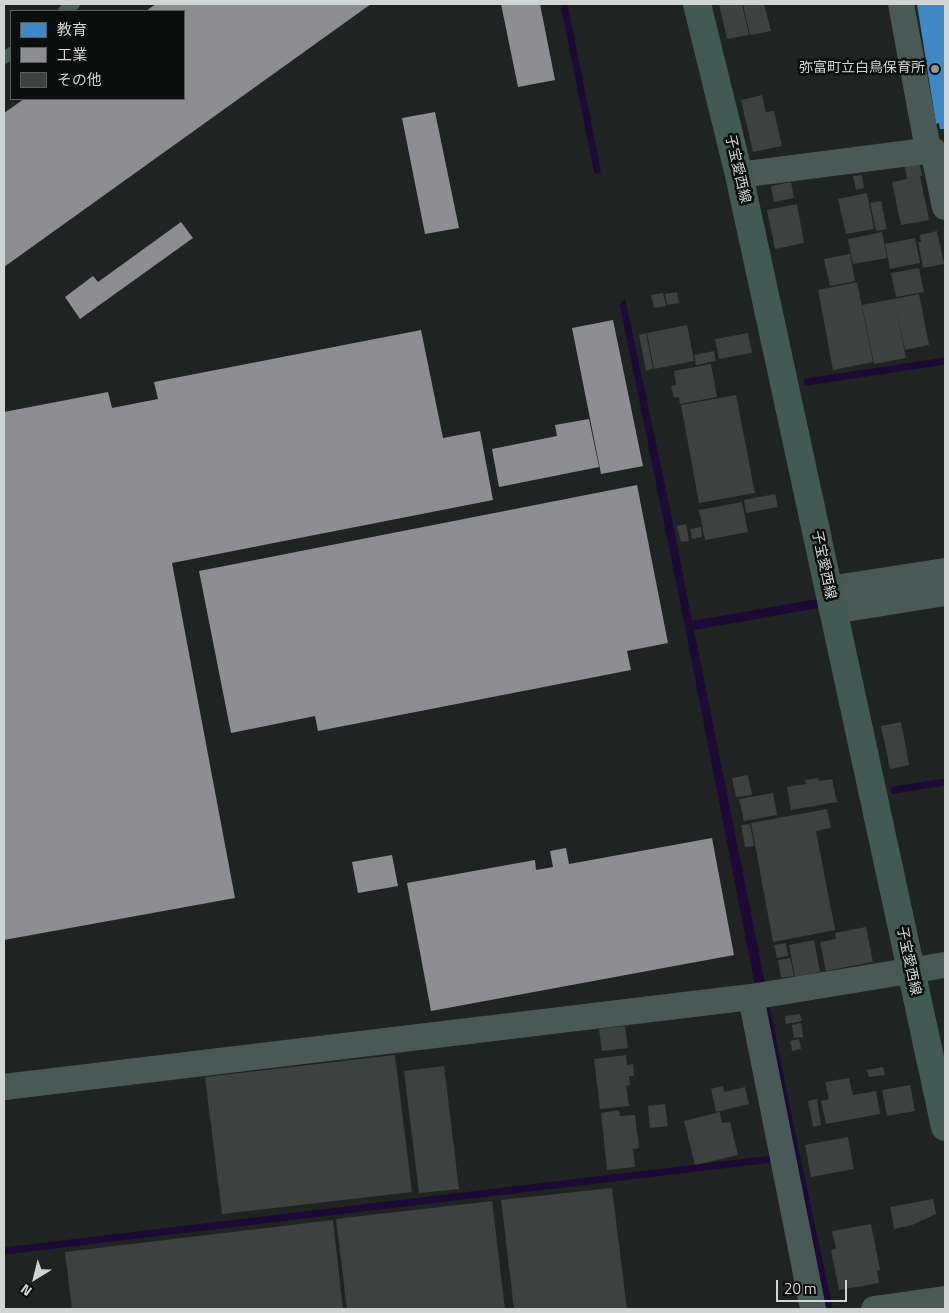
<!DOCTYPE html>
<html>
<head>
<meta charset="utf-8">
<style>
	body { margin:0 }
	#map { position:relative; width:949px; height:1313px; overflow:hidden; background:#1f2422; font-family:"Titillium Web","Noto Sans JP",sans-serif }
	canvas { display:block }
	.frame { position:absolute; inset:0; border:5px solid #ced5d2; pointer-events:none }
	.legend { position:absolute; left:10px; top:10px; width:175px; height:90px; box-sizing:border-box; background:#0a0e0d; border:1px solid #585e5c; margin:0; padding:6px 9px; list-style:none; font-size:15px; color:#ced5d2 }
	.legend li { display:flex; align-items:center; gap:10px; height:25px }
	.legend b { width:25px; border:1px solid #585e5c }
	.north { position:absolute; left:10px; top:1253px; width:50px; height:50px; -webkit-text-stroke:4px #0a0e0d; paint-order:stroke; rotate:216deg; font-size:14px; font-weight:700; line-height:20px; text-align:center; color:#ced5d2 }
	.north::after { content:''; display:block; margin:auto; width:18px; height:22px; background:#ced5d2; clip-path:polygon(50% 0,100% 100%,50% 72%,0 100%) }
	.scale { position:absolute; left:776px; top:1280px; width:71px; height:22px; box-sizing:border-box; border:2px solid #ced5d2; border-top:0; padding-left:6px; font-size:15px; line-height:18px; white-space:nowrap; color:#ced5d2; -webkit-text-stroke:4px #0a0e0d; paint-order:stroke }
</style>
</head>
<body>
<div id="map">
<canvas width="949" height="1313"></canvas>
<div class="frame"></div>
<ul class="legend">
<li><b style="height:14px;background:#3f88c5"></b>教育</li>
<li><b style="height:14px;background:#8d8d92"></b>工業</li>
<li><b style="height:14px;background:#3d413f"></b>その他</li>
</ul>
<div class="north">N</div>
<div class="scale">20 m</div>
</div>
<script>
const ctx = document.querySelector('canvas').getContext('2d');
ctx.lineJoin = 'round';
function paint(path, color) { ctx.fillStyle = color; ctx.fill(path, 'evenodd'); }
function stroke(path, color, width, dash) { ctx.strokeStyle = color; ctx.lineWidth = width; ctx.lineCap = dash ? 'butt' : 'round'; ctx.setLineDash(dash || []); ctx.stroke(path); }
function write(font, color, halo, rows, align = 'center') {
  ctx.font = font + ' "Titillium Web","Noto Sans JP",sans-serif'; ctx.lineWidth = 5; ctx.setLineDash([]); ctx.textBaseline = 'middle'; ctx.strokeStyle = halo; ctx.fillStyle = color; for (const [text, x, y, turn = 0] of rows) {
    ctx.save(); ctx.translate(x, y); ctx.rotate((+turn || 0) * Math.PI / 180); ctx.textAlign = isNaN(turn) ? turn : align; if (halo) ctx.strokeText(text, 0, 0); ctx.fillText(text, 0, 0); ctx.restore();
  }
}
paint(new Path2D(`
	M625 298 670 509 692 621 852 593 858 601 694 630 797 1142 833 1309H821L755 986 685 627 620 305Z`), '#1c0934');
paint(new Path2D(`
	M917 4H945V129H940L939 123 936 124Z`), '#3f88c5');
paint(new Path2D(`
	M156 4H371L4 267V113L24 99H184V11H146Z
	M501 4H540L555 80 518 87Z
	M435 112 459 228 425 234 402 118Z
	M181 222 193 238 80 319 65 297 93 276 98 282Z
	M613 320 643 466 601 474 572 328Z
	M421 330 443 438 480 431 493 500 172 563 235 898 4 940V412L108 392 112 408 158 399 154 382Z
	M589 419 599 467 499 487 492 449 557 436 555 425Z
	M637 485 668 643 627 651 631 670 318 731 315 716 231 733 199 571Z
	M712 838 734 955 431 1011 407 883 535 860 536 870 553 867 550 851 566 848 569 864Z
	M392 855 398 886 358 893 352 862Z`), '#8d8d92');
stroke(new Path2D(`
	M564 4 597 170
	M807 382 945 361
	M894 790 945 782
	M4 1251 772 1159`), '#1c0934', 7);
paint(new Path2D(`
	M719 4H742L749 35 727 39Z
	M743 4H764L771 31 750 35Z
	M762 95 766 112 774 111 782 146 753 152 741 100Z
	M919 160 922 176H920L929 220 901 225 892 182 907 179 904 163Z
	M862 175 864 188 856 190 853 176Z
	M791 182 794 198 774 202 771 186Z
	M867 193 874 229 846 234 838 199Z
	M881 201 887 229 876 231 870 203Z
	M797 204 804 243 775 249 767 210Z
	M937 231 944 264 923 268 918 242H921L920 235Z
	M882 232 887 258 853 264 848 239Z
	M915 238 920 263 890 269 885 244Z
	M850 254 855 281 830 286 824 259Z
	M919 268 924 292 896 297 891 273Z
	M857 282 873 362 833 370 818 290Z
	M677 292 679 303 667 305 665 294Z
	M663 293 666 306 654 308 651 295Z
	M919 294 929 345 905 350 896 308 906 358 874 364 862 305Z
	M687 325 694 361 654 369 647 333Z
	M646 333 653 369 646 371 639 335Z
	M748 333 752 353 719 359 715 339Z
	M714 351 716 361 696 365 694 355Z
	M711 364 717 397 680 404 679 397 674 398 671 386 676 385 674 371Z
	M736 395 755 493 699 503 681 405Z
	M775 494 778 507 746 513 744 500Z
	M742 502 748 532 705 540 699 510Z
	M686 524 689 541 681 542 677 526Z
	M701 527 702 537 692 539 690 529Z
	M901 722 909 765 890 769 881 726Z
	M748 775 752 795 736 797 732 778Z
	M818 778 819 781 832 779 837 802 791 810 787 787 806 784 805 780Z
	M773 793 777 815 744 821 739 799Z
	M827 809 831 828 816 831 835 930 773 942 751 823Z
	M750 824 754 846 745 847 741 825Z
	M866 927 873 962 826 971 820 942 836 939 835 933Z
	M814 940 820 972 795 977 789 945Z
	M786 943 788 956 777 958 774 945Z
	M790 958 794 976 781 978 778 960Z
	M800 1014 802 1021 786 1024 785 1016Z
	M801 1023 803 1037 794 1038 792 1025Z
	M625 1026 628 1048 602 1051 599 1029Z
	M799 1039 801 1049 792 1051 790 1041Z
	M395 1055 412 1192 222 1214 205 1077Z
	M626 1055 627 1065 633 1064 634 1076H629L630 1085 626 1086 629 1106 600 1109 594 1059Z
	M444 1066 459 1189 419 1193 404 1071Z
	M883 1067 885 1075 869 1077 867 1070Z
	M849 1078 853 1095 876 1091 880 1114 826 1124 821 1101 829 1099 825 1082Z
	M910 1085 915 1111 887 1116 882 1090Z
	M723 1086 724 1092 745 1087 749 1104 716 1112 711 1089Z
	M817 1099 821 1125 813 1127 808 1101Z
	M665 1104 668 1126 650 1128 648 1106Z
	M619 1110 620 1116 635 1115 639 1148 633 1149 635 1167 607 1170 601 1113Z
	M720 1112 722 1123 730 1122 738 1155 695 1165 684 1121Z
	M848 1137 854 1169 811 1177 805 1145Z
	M612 1188 627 1309H514L501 1200Z
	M933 1199 936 1214 912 1225 894 1229 890 1207Z
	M492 1201 505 1309H347L336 1219Z
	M333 1220 343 1309H72L65 1252Z
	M871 1224 880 1270 877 1271 879 1283 839 1290 831 1250 836 1249 832 1231Z`), '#3d413f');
stroke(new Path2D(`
	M64 11 74 4
	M4 58 11 53`), '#495955', 12);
stroke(new Path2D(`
	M901 4 928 150
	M739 175 933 150 945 207
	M828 589 945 571
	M833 611 945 593
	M751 997 813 1309
	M4 1087 751 997 945 965
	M874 1309 945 1299`), '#495955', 26);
stroke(new Path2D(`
	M697 4 739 175 945 1127`), '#425a53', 28);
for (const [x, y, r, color] of [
	[935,69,5,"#919794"]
]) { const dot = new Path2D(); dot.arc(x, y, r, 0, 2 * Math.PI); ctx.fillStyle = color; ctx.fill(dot); stroke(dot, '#0a0e0d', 2); }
write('14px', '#ced5d2', '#0a0e0d', [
	["弥富町立白鳥保育所",925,69]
], 'right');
write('14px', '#ced5d2', '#0a0e0d', [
	["子宝愛西線",737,169,77],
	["子宝愛西線",823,565,78],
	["子宝愛西線",908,961,78]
]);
</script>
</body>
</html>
